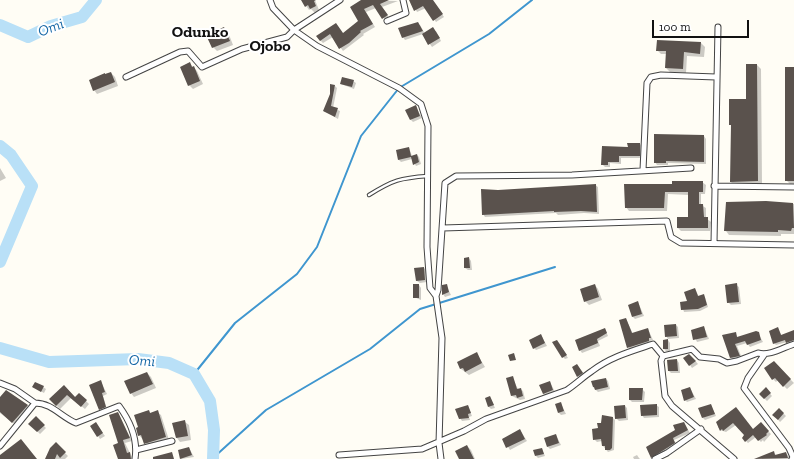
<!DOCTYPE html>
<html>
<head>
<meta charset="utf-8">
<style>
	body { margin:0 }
	#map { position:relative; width:794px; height:459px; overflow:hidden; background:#fffdf5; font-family:"Zilla Slab",serif }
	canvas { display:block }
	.scale { position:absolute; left:652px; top:20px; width:97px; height:18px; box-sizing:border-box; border:2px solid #111; border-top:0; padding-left:5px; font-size:12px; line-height:14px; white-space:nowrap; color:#111; -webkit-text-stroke:3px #fff; paint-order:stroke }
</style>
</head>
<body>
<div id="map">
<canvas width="794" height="459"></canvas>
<div class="scale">100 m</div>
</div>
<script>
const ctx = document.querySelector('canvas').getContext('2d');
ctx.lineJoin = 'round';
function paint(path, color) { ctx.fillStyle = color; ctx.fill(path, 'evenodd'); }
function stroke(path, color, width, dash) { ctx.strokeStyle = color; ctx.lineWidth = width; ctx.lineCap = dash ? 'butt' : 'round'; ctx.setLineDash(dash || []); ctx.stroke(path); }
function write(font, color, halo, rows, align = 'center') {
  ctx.font = font + ' "Zilla Slab",serif'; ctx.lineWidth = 4; ctx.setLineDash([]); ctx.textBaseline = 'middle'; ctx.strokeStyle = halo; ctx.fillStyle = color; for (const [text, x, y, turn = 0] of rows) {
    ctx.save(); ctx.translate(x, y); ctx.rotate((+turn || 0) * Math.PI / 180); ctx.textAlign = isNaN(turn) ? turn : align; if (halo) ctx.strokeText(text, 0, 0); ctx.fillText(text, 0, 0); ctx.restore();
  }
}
paint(new Path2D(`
	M302 0H315L319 10 315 13 311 9 309 10Z
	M364 0 398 1 382 7 390 19 386 21 376 8 366 12 375 27 363 34 364 35 343 51 333 37 323 43 320 40 336 24 343 34 360 21Z
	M411 0H427L438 8 444 17 436 22 426 8 417 12Z
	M420 25 425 34 436 31 441 41 432 47 423 34 405 40 403 37Z
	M224 28 228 32 233 45 217 51 213 47Z
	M658 41 701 43 705 47 704 57 687 56 686 73 670 72 666 68 667 54H661L657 50Z
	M189 63 197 71 203 84 193 89 189 85Z
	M757 65 761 69 762 184 734 186 731 182 732 127 730 124 747 100Z
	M794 68V184H790L786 180Z
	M111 73 115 77 118 86 97 94 94 90Z
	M353 81 356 83 354 89 341 84Z
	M335 86 337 88 333 108 340 111 338 119 324 111Z
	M416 107 422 118 413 122 411 120Z
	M704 136 706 139V164L668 163V165H657L655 162Z
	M640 144 642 146V158H621V164L610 163V167H605L602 164 629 148Z
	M409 148 412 156 417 155 419 157 421 164 416 166 412 159 401 162 399 160 397 150Z
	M0 168 6 178 0 181Z
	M702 182 706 185 705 194H701V205L706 208V218L711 222 710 231H681L678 228 689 218V195L668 194 667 211H629L626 207 673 185Z
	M595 185 598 187 599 214 584 213 558 215 556 213 485 217 483 214 498 191Z
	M766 202 794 204V234H781V236L729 235 726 231Z
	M469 258 471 261 472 270H468L465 268V259Z
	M424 268 426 270 427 282 420 283 417 281 415 269Z
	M419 285 421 288V300L414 297Z
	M446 285 451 295 445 297 443 294Z
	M595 285 598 289 602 300 589 305 585 301Z
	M736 285 739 287 741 304 731 305 728 302Z
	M695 289 699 297 704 296 705 297 708 307 700 311 684 312 681 303 688 302Z
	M638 302 644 316 635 319 633 317Z
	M626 319 633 334 648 329 653 340 650 341 651 343 630 350 621 321Z
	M676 325 678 327 679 338 668 339 666 336Z
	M704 327 709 339 697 342 692 331Z
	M605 329 608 336 598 341 600 346 582 353 580 350Z
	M778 329 782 336 794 331V344L789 345 787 342 776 345 774 343Z
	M735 333 738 338 758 333 763 342 750 347 747 343 737 346 742 358 733 360 731 358Z
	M541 335 547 346 536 350 534 348Z
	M668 340 670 343V351H666L664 349V341Z
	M559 343 568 358 565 359 563 357Z
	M477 354 485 367 469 375 461 369Z
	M690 355 698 364 692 368 685 358Z
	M677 360 679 363 680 373H671L669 371Z
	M774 363 794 383 787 389 778 380 776 382 773 379Z
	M577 365 585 375 580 378 578 376Z
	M147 373 151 377 156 388 134 397 131 393Z
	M512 377 518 389H520L523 391 525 399 520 400 512 396Z
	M606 379 608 381 610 389 598 392 593 387Z
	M101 382 107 394 103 396 107 409 102 411 100 409Z
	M550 382 555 392 546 396 543 394Z
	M64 386 76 398 86 401 89 404 85 409 71 398 60 409 50 399Z
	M33 387H43L46 389 44 393Z
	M690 388 696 399 687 402 685 400Z
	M642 389 645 392 644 402H632L630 400Z
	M766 389 772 396 767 401 760 394Z
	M490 397 495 408 491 409 489 407Z
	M0 399 27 406 31 410 17 426 0 413Z
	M561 404 566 414 561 415 559 413Z
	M656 405 659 407V417L644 418 642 415Z
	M711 405 716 416 705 420 703 418Z
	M468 406 472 416 469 417 470 420 462 421 460 418Z
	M625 406 627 408 628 420 619 421 616 418Z
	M736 409 753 430 761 424 771 434 764 442 763 440 761 442 756 437 748 443 743 438 746 436 736 425 726 432 720 430 718 427Z
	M779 409 786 416 780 422 774 415Z
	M149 411 151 414 157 412 161 415 169 440 149 447 139 435Z
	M118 413 132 441 125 443 133 459H119Z
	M36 418 46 428 40 434 30 424Z
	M613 418 615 420 614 450 608 452 603 446 602 441 597 442 594 439 602 424Z
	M185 422 189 425 191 440 180 442 177 438 174 424Z
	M684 423 690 433 674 440 677 445 654 459 652 457Z
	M96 424 105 436 100 439 98 436Z
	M520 430 527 441 510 450 503 439Z
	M556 435 561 445 550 449 548 447Z
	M56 444 68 456 65 459H46Z
	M467 446 471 450 475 459H460Z
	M189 448 194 457 181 459V458Z
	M542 449 545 456 538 458 536 456Z
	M773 452 777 456 786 453 791 459H762L761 457Z
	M637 455 639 458 640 459H634L633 457Z`), '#0003');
stroke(new Path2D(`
	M194 374 235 323 297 274 317 247 361 136 399 88 489 34 532 0
	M213 458 266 410 370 349 420 309 555 267`), '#3f96cf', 2);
stroke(new Path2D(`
	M0 25 28 37 51 26 82 17 96 0
	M0 146 11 155 32 186 0 262
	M0 348 49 362 138 359 169 363 194 374 210 401 214 430 213 459`), '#b9e0f7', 12);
paint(new Path2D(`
	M301 0H316L314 1 316 6 310 9 308 5 305 7Z
	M361 0H389L380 4 388 15 382 19 373 5 364 9 373 24 360 31 361 32 349 43 339 49 330 34 320 41 316 36 336 23 343 33 358 21 350 7Z
	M409 0H433L443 14 433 21 423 6 414 11Z
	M418 22 423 31 402 38 398 28Z
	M224 27 230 41 212 48 206 35Z
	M433 27 440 38 428 45 422 34Z
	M657 40 701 42 700 54 684 52 683 69 665 68 666 51H656Z
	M190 62 192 67 194 66 200 81 188 86 180 67Z
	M746 64H757L758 181 730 182 731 125H729V99H746Z
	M785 67H794V181H785Z
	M111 72 115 82 93 91 89 80 105 73V74Z
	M342 77 354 80 352 87 340 84Z
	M330 84 335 85 331 106 338 108 335 117 323 111 330 94Z
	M416 105 420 116 410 120 405 110Z
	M654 134 704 135V162L666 161V163H654Z
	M627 143H640V156H619V162H608V165H601L602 146 628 147Z
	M409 147 411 156 417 154 419 162 413 165 411 157 398 160 396 150Z
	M672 181H703V192H699V204H703L704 217H708V228H677V217H688V192H665L664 208H625L624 184H672Z
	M596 184 597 212 581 211 554 212V211L482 215 481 189 498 190Z
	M766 201 793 203 794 228H792L791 231 778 230V232L724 231 726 202Z
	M469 257 470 268H464V258Z
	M424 267 425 280 416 281 414 268Z
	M737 283 739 302 727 303 725 285Z
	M413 284H419V298H413Z
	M447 284 449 292 442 295V285Z
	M595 284 599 297 584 302 580 289Z
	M695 288 698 296 704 294 707 305 698 309 681 310 680 302 687 301 684 292Z
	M638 301 642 314 632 317 628 305Z
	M626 318 632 333 648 328 651 338H649V341L627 348 619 320Z
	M676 324 677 336 665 337 664 325Z
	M704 326 707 337 693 340 691 330Z
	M778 327 781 335 794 330V340L786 343 785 340 773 344 769 331Z
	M605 328 607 333 597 339 598 343 579 351 575 340Z
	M756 331 759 332 761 340 747 345 745 341 735 344 740 356 730 358 722 335 736 332 737 337Z
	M541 334 545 343 533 349 529 340Z
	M668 339V349H663V340Z
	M557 340 567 355 562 358 552 342Z
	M477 352 482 363 465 372 463 368 460 369 457 362Z
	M514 353 516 360 510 361 508 355Z
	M689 354 696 361 689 366 683 358Z
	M677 359 678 371H668L667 360Z
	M774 361 791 379 783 387 775 378 772 380 764 368Z
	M577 364 583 373 577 377 572 367Z
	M147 372 153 384 130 394 124 381Z
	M513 376 517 389 521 388 523 396 517 398 516 395 511 396 506 378Z
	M606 378 608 387 595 390 594 387H593L591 381Z
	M101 380 105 392 102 393 106 407 99 410 89 385Z
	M550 381 553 390 543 394 539 385Z
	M35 382 44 386 41 392 32 387Z
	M64 385 75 397 79 393 87 400 81 407 67 395 56 406 49 399Z
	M690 387 694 397 684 401 681 390Z
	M766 387 771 393 764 399 759 394Z
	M629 388H643L642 400H629Z
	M6 390 28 405 12 423 0 412V397Z
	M490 396 494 405 488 407 485 398Z
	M561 402 564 411 558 413 555 404Z
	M657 404V415L641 416 640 405Z
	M711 404 715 414 702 418 698 408Z
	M468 405 471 413 468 414 469 418 459 419 455 409Z
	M625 405 626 418 615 419 614 406Z
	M736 407 753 429 761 422 769 431 766 434 767 435 758 441 753 435 745 442 742 438 744 435 733 423 723 431 722 429 720 431 716 422Z
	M779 408 784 413 778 420 772 415Z
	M149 410 150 413 158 410 166 437 144 444 141 435 138 436 136 428 138 427 134 415Z
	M118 412 130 438 123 440 127 453 130 452 131 459H118L113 445 118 443 109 415Z
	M602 415 613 417 612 448 610 450H605V446H602L601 439 593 440 592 429 598 428 597 423H601Z
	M36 416 45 425 37 432 28 424Z
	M185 420 188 436 176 438 172 423Z
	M96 422 103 433 97 437 90 426Z
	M684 422 688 430 673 438 675 443 651 458 646 447 675 430 673 425Z
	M520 429 525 439 506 448 502 439Z
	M556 434 559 443 547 447 544 438Z
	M21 439 37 459H0V455Z
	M56 442 66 452 60 458 57 454 55 459H45L50 448Z
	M467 445 474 459H459L455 451Z
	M189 447 192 455 180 459 178 450Z
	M542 448 544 454 535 456 533 450Z
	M774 451 775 455 786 452 788 458 754 459Z
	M172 452 174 459H153V457Z`), '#5a524d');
const service = new Path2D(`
	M369 195C393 180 400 178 428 176`);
const minor = new Path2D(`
	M270 0 273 8 294 30 317 46 399 88 421 104 428 126 427 247 430 288 436 296
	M387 21 406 13 403 0
	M126 77 180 52 188 51 202 67 242 49 287 37 294 30 340 0
	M643 170 647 83 651 77 661 75 716 77
	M714 186 794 187
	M443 228 667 221 671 237 681 243 794 245
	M714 243 718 27
	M764 355 748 378 744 388 789 448 793 457 792 459
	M663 356 692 349 700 357 719 359 727 363 737 361 758 353C770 356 782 348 794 344
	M0 383 15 389 35 403
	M0 446 35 403C52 403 61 417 76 423L119 406C130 421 138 440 135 459
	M136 450 172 441
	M339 455 422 449 464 431 486 419 567 390C576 384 583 377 592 371 610 357 632 351 653 344L663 356 661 361 665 396 672 406 734 459
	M441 459 439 443 442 338 436 296 438 290 445 183 456 176 572 175 691 168
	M655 459 667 453 701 429`);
stroke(service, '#444', 4.5);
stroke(minor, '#444', 7);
stroke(service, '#fff', 2.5);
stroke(minor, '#fff', 5);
write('italic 15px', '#1768a6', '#fff', [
	["Omi",51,28,-21],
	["Omi",142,361,4]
]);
write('bold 16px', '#111', '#fff', [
	["Odunko",200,32],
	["Ojobo",270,46]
]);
</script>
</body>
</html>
